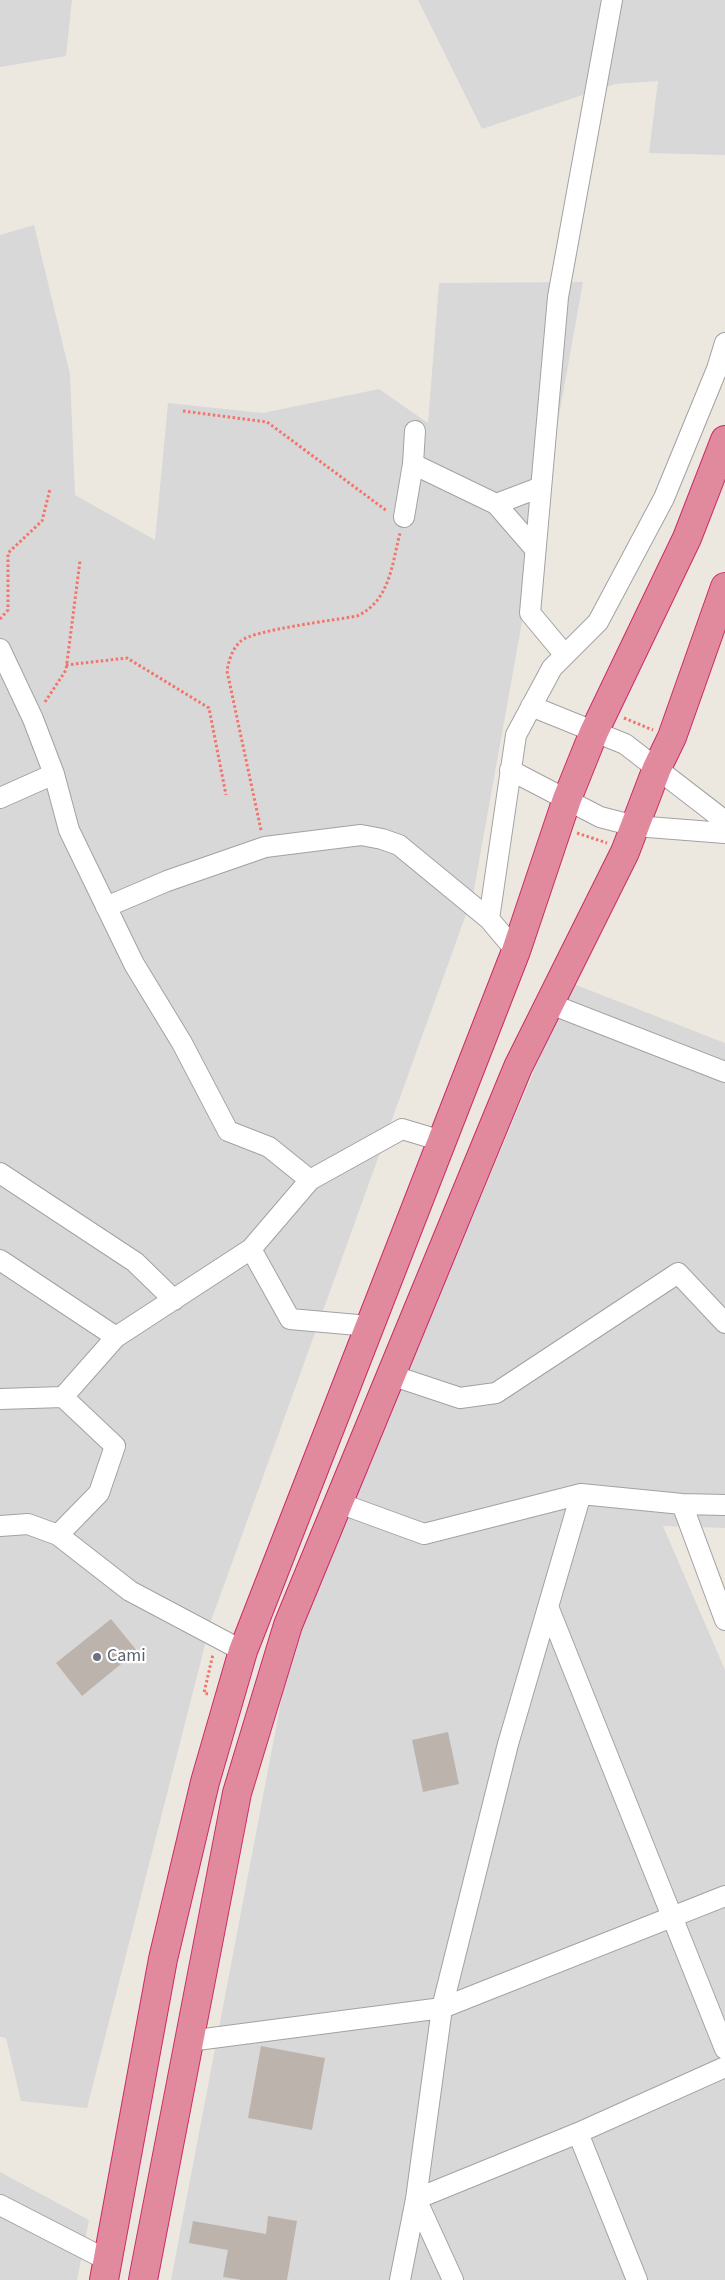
<!DOCTYPE html>
<html>
<head>
<meta charset="utf-8">
<style>
	body { margin:0 }
	canvas { display:block; background:#ece8e0 }
</style>
</head>
<body>
<canvas width="725" height="2280"></canvas>
<script>
const ctx = document.querySelector('canvas').getContext('2d');
ctx.lineJoin = 'round';
function paint(path, color) { ctx.fillStyle = color; ctx.fill(path, 'evenodd'); }
function stroke(path, color, width, dash) { ctx.strokeStyle = color; ctx.lineWidth = width; ctx.lineCap = dash ? 'butt' : 'round'; ctx.setLineDash(dash || []); ctx.stroke(path); }
function write(font, color, halo, rows, align = 'center') {
  ctx.font = font + ' "Source Sans 3",sans-serif'; ctx.lineWidth = 4.5; ctx.setLineDash([]); ctx.textBaseline = 'middle'; ctx.strokeStyle = halo; ctx.fillStyle = color; for (const [text, x, y, turn = 0] of rows) {
    ctx.save(); ctx.translate(x, y); ctx.rotate((+turn || 0) * Math.PI / 180); ctx.textAlign = isNaN(turn) ? turn : align; if (halo) ctx.strokeText(text, 0, 0); ctx.fillText(text, 0, 0); ctx.restore();
  }
}
paint(new Path2D(`
	M0 0H72L66 56 0 67Z
	M418 0H725V155L649 153 658 81 615 84 482 129Z
	M34 225 70 374 75 495 155 540 168 403 263 413 379 389 428 423 439 283 583 282 473 895 211 1621 87 2108 21 2101 6 2038 0 2037V235Z
	M571 983 725 1043V1528L663 1526 725 1670V2280H171L291 1649Z
	M0 2172 89 2220 77 2280H0Z`), '#d9d8d8');
paint(new Path2D(`
	M111 1619 137 1651 82 1696 56 1663Z
	M448 1732 459 1784 423 1792 412 1740Z
	M261 2046 325 2058 312 2130 248 2118Z
	M268 2216 297 2221 287 2280H242L223 2277 228 2250 189 2243 193 2221 266 2234Z`), '#bcb3ad');
const minor = new Path2D(`
	M415 431 413 464 496 504 535 549
	M496 504 541 487
	M404 517 413 464
	M0 649 33 719 54 774 69 830 134 964 182 1043 228 1131 269 1147 310 1180 402 1129 442 1141
	M565 655 530 613 558 297 612 0
	M531 706 625 744 725 821
	M510 770 600 817 635 826 725 833
	M0 798 54 774
	M106 907 167 881 265 847 361 835 382 839 399 845 489 919 516 951
	M489 919 516 735 552 668 598 622 664 498 717 369 725 343
	M548 1003 725 1072
	M0 1173 135 1262 174 1300
	M251 1249 290 1319 369 1326
	M0 1260 116 1337
	M391 1375 460 1398 496 1393 678 1273 725 1323
	M0 1399 63 1397
	M339 1503 424 1534 581 1494 682 1504 725 1505
	M682 1504 725 1620
	M0 1526 28 1524 58 1535 99 1493 115 1446 63 1397 116 1337 251 1249 310 1180
	M58 1535 130 1591 243 1651
	M549 1609 725 2049
	M189 2041 442 2008 725 1896
	M578 2133 637 2280
	M0 2205 107 2260
	M400 2280 416 2199 442 2008 508 1744 581 1494
	M453 2280 416 2199 578 2133 725 2067`);
const highway = new Path2D(`
	M104 2280 163 1959 205 1782 243 1651 516 951 567 799 594 732 687 538 725 440
	M143 2280 237 1793 288 1625 518 1067 625 852 657 768 672 737 725 587`);
stroke(minor, '#a2a2a2', 22);
stroke(highway, '#cd2b68', 30);
stroke(new Path2D(`
	M183 411 267 422 387 511
	M0 619 8 610V553L42 521 50 489
	M66 665 127 658 209 708 226 795
	M45 702 66 670 80 561
	M624 718 653 730
	M261 830 227 671C229 660 232 649 241 641 253 630 336 620 357 616 390 601 392 564 400 533
	M577 833 607 843
	M208 1694 204 1693 213 1654`), '#f3746b', 3, [2.5, 2.5]);
stroke(minor, '#fff', 20);
stroke(highway, '#e18a9e', 28);
for (const [x, y, r, color] of [
	[97,1657,5,"#6b7280"]
]) { const dot = new Path2D(); dot.arc(x, y, r, 0, 2 * Math.PI); ctx.fillStyle = color; ctx.fill(dot); stroke(dot, '#fff', 2); }
write('18px', '#5b616d', '#fff', [
	["Cami",107,1657]
], 'left');
</script>
</body>
</html>
